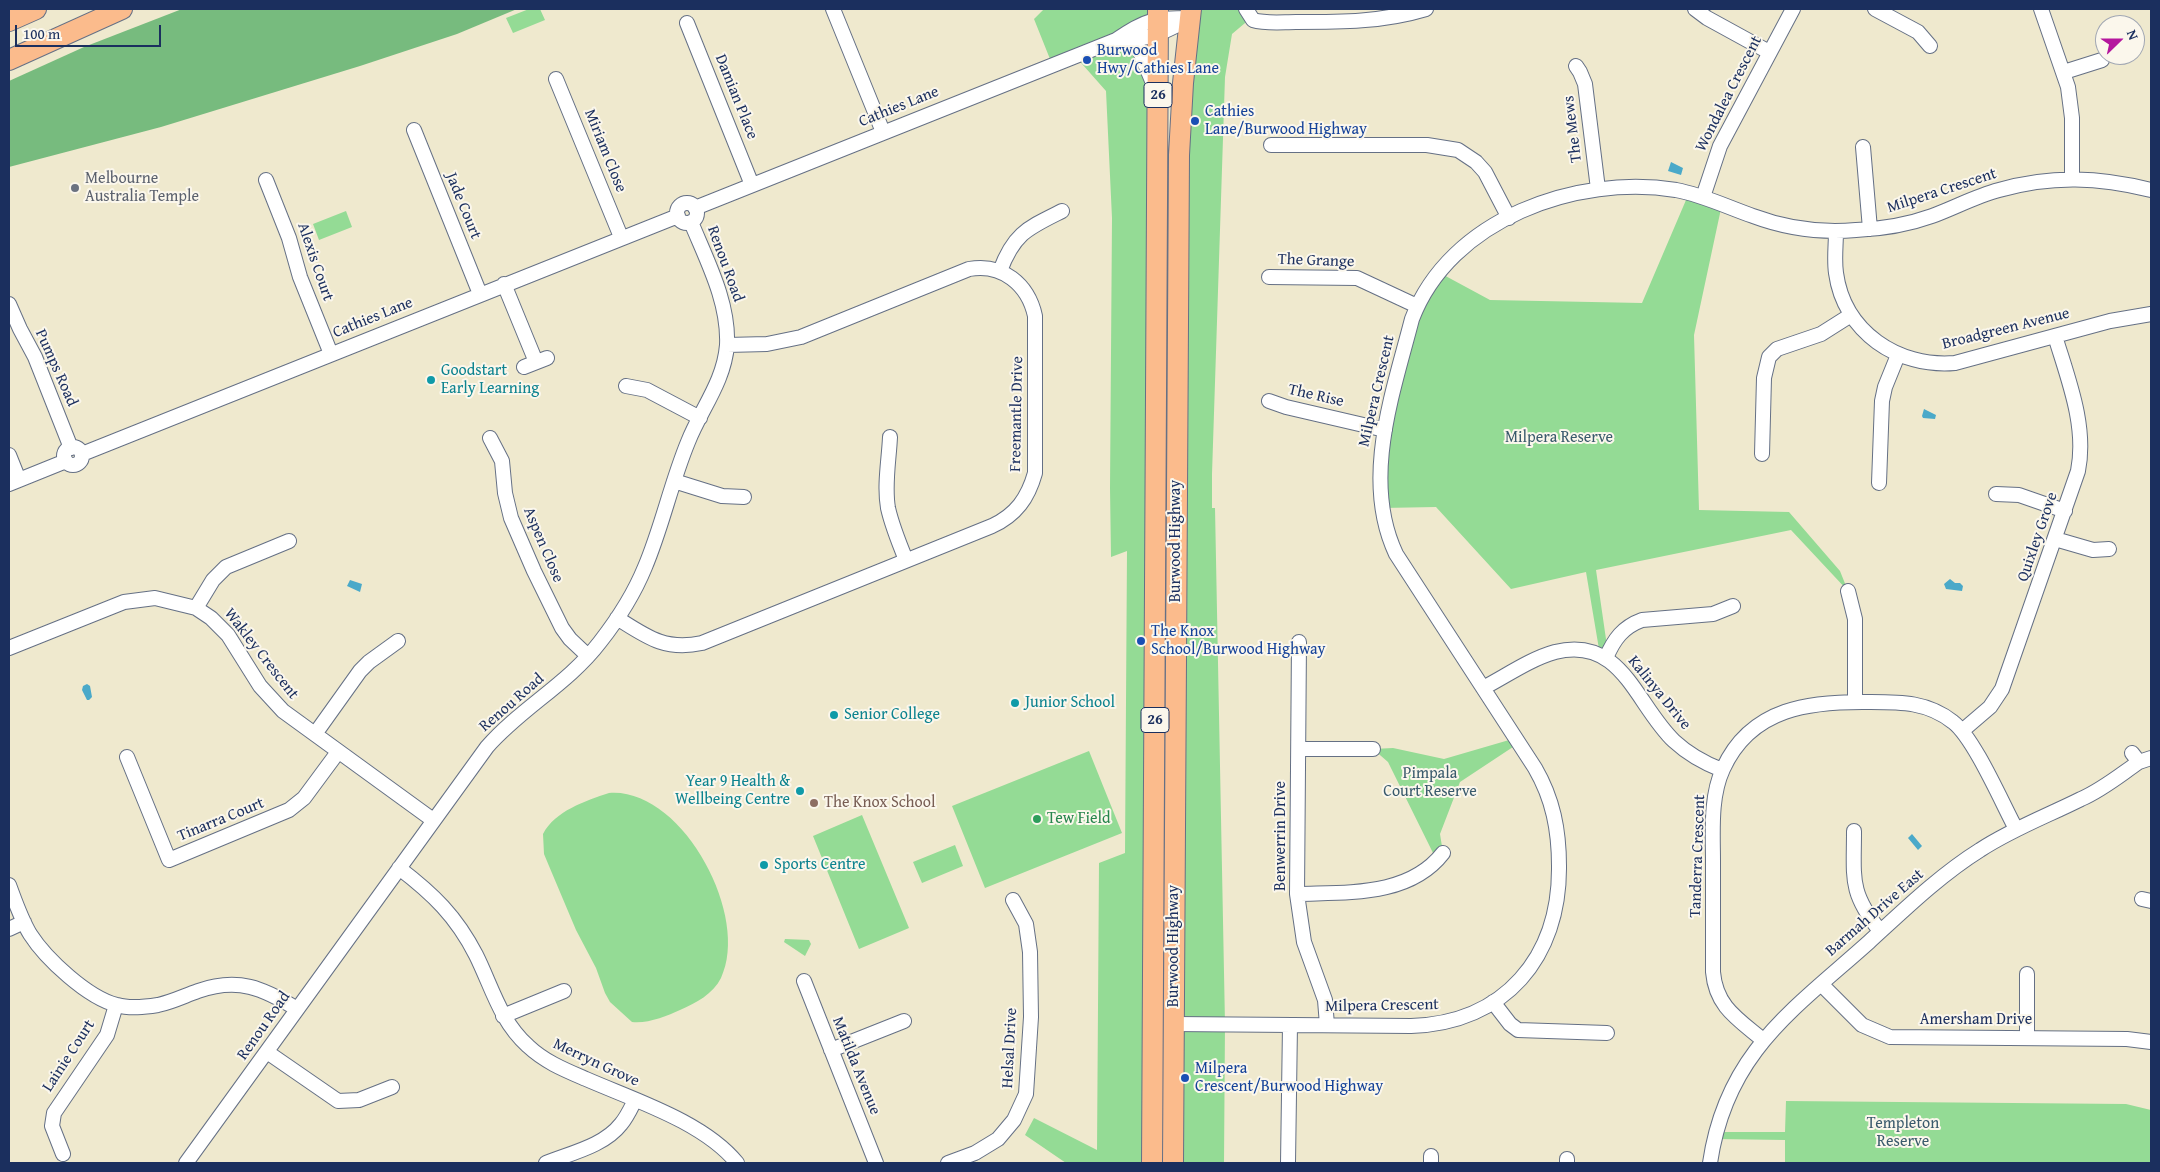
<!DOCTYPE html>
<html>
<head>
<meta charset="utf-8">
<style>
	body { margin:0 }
	#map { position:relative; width:2160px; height:1172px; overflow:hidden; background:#efe9ce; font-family:"Gentium Book Plus",serif }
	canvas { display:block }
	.frame { position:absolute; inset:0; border:10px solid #1b2f5e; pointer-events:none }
	.north { position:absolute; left:2095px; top:15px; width:50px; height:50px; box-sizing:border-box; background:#fbf7ec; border:1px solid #a1a7b3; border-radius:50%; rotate:68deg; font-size:14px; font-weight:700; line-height:20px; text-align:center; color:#1b2f5e }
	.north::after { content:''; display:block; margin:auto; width:18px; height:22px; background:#b5179e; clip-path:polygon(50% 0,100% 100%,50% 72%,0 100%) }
	.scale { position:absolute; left:15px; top:25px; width:146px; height:22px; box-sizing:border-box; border:2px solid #1b2f5e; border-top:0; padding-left:6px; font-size:15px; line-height:18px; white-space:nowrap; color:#1b2f5e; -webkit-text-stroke:4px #fbf7ec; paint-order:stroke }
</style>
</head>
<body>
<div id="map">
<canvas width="2160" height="1172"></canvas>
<div class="frame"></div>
<div class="north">N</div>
<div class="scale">100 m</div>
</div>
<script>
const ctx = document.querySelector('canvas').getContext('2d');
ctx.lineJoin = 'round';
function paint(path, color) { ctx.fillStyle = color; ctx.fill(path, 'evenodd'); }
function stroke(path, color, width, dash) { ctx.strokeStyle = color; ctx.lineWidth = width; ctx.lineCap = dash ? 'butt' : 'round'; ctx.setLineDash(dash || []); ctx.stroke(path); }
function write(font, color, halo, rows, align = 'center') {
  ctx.font = font + ' "Gentium Book Plus",serif'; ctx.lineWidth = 4; ctx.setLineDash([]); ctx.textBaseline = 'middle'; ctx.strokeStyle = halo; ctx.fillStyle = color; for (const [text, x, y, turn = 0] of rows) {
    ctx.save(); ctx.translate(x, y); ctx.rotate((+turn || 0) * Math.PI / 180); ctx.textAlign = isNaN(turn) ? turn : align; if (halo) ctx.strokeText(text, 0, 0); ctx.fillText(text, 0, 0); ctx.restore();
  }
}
paint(new Path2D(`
	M529 9H540L545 20 513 33 506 18Z
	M1044 9H1158L1135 40 1158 92 1152 1163H1066L1025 1135 1034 1118 1097 1150 1099 863 1125 853 1127 551 1111 557 1110 488 1112 218 1106 91 1075 56 1052 64 1034 19Z
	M1191 9H1246L1251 18 1232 34 1225 77 1212 474V508H1215L1225 1024 1224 1163H1173Z
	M1689 193 1722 204 1694 335 1699 510 1789 512 1840 571 1848 591 1791 530 1596 570 1608 653 1600 655 1586 572 1511 589 1436 507 1382 508 1380 485 1408 336 1440 273 1490 300 1642 303Z
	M346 211 352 227 319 240 313 224Z
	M1516 738 1519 743 1460 782 1440 834 1443 853 1437 861 1388 762 1373 749 1393 748 1444 759Z
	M1089 751 1122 833 985 888 952 806Z
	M609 793C682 787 751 916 721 978 713 994 696 1003 680 1010 667 1016 647 1024 632 1022L610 1002 605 993 596 968 576 930 549 866 544 854 543 834C555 811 585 801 609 793Z
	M862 815 909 928 859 949 813 836Z
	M955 845 963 866 922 883 913 862Z
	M785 939 809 940 811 944 805 956 784 942Z
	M1786 1101 2126 1104 2151 1110V1163H1785V1140L1715 1139 1717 1132H1785Z`), '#94db95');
paint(new Path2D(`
	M182 9H517L457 34 360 66 161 127 9 167V81L84 47Z`), '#77bb7e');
paint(new Path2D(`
	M1671 162 1683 168 1681 175 1668 171Z
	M1924 409 1936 415 1935 419 1923 418 1922 416Z
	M1950 579 1955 583H1960L1963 586 1962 591 1946 589 1944 584Z
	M350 580 362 584 360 592 347 586Z
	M87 684 90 686 92 697 89 700H87L82 690 83 686Z
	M1912 834 1922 846 1918 850 1908 838Z`), '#4aa9c9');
const minor = new Path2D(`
	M833 9 883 132
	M1246 9 1253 20C1266 24 1282 22 1296 22 1341 22 1383 22 1426 9
	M1695 9 1707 18 1769 52
	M1875 9 1918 32 1930 46
	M2041 9 2068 87 2072 118V179
	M687 23 752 185
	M1116 40C1146 41 1161 34 1187 20
	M1135 40 1155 88
	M1576 66 1580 72 1585 84 1598 189
	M2064 72 2102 60
	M556 79 621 237
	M414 130 480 294
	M1271 145H1427L1458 150 1476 162 1485 172 1509 218
	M1863 147 1870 229
	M266 180 289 238 300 277 331 354
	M1703 197 1720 146 1793 9
	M677 213a10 10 0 1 1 20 0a10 10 0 1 1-20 0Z
	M695 208 1116 40C1146 19 1155 18 1190 18
	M1836 231C1836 245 1834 259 1836 273 1844 332 1898 368 1955 363L2110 321 2151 314
	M1000 271C1014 233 1028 228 1062 211
	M1269 277 1357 278 1417 306
	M504 284 536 362
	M9 304 20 329 35 357 71 448
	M524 367 547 358
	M626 386 647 390 700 418
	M1269 401 1286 407 1385 430
	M890 437C889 460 884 485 888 508 892 526 899 543 906 560
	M490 438 502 461 505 493 511 518 534 571 562 628 570 639 588 656
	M64 456a9 9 0 1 1 18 0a9 9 0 1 1-18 0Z
	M82 454 678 216
	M1762 454 1764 378 1769 357 1777 349 1821 334 1851 315
	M9 455 19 480
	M674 481 722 496 744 497
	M1879 483 1882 401 1885 387 1898 355
	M9 484 66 461
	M1996 494 2019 495 2065 511
	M2055 539 2093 550 2109 549
	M1848 591 1855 619V702
	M196 608 213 580 226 567 289 541
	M617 618C647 637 665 651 702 643L992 526C1016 515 1028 498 1035 473V316C1028 284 1002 263 969 269L801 337 767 344 727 345
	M1299 642 1297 894 1304 942 1325 1000 1327 1025
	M9 648 124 602 155 598 196 608 211 618 228 635 260 686 283 711 433 820
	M1606 658C1614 639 1623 627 1642 620L1713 614 1733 606
	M1483 688C1506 676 1530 659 1555 652 1622 635 1636 705 1674 741 1688 754 1704 763 1722 770
	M1962 731 1990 707 2002 689 2078 471C2087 426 2068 379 2055 336
	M315 734 360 671 369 662 398 641
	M1299 749H1373
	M2132 753 2139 762 2151 758
	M127 757 169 860 289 810 304 798 338 752
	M1854 831C1854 879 1849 892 1880 931
	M399 868C433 894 456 916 476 955 492 987 500 1021 528 1046 545 1062 565 1070 586 1079 634 1100 704 1122 737 1163
	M9 885C15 901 21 919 30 934 46 959 88 998 117 1005 130 1009 145 1007 158 1005 172 1002 184 996 198 991 238 977 263 988 297 1009
	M1297 894C1347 892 1409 897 1443 853
	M2142 899 2151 901
	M9 929 24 922
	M804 981 876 1163
	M1821 984 1862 1025 1890 1037 2127 1039 2151 1042
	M1493 1002 1510 1024 1518 1030 1607 1033
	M503 1016 564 991
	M1174 1024 1411 1026C1505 1023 1560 957 1559 866 1559 830 1553 799 1535 768L1396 554C1361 480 1393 393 1412 319 1450 219 1577 174 1676 190 1703 195 1727 207 1753 216 1785 228 1821 233 1856 230 1882 229 1907 225 1932 216 1954 208 1976 196 1999 190 2052 175 2099 177 2151 190
	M2027 1038V974
	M1763 1040C1738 1019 1716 1007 1713 972 1713 935 1713 899 1713 862 1713 832 1710 797 1723 769 1751 707 1811 701 1871 702 1901 702 1928 702 1953 722 1974 738 2002 803 2016 829
	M831 1050 904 1021
	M267 1052 338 1101 359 1100 392 1087
	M63 1154 52 1126 54 1113 107 1035 116 1005
	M186 1163 487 747C521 708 568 684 600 642 618 619 634 594 645 567 662 527 671 483 688 442 701 409 724 382 727 345 729 302 707 261 691 222
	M546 1163C571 1153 604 1146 621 1124 627 1117 631 1108 635 1100
	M948 1163 975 1153 998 1139 1014 1120 1026 1094 1031 1017 1030 952 1026 924 1013 900
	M1288 1163 1290 1025
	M1431 1163V1156
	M1567 1163V1159
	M1710 1163C1726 1053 1793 1010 1869 942 1904 910 1940 875 1980 850 2012 829 2047 816 2081 799 2102 790 2120 775 2139 762`);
const highway = new Path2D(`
	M9 21 36 9
	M9 60 122 9
	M1152 1163 1158 9
	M1173 1163 1179 155 1183 83 1191 9`);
stroke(minor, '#657085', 16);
stroke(highway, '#657085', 22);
stroke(minor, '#fff', 14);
stroke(highway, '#fbbb8c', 20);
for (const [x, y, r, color] of [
	[1087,60,5,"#1a4fb4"],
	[1195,121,5,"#1a4fb4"],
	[75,188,5,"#6b7280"],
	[431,380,5,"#0f9aa8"],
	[1141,641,5,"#1a4fb4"],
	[1015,703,5,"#0f9aa8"],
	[834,715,5,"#0f9aa8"],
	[800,791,5,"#0f9aa8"],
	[814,803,5,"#8d6e63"],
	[1037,819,5,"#2e9e5b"],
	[764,865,5,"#0f9aa8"],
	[1185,1078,5,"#1a4fb4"]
]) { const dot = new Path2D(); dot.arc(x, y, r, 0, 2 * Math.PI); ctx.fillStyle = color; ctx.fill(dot); stroke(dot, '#fbf7ec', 2); }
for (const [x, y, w] of [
	[1158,95,28],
	[1155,720,28]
]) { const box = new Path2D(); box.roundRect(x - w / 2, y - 12.5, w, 25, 4); ctx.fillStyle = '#fbf7ec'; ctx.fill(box); stroke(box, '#1b2f5e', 1); }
write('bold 15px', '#1b2f5e', null, [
	["26",1158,95],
	["26",1155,720]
]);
write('16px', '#164399', '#fbf7ec', [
	["Burwood",1097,51],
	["Hwy/Cathies Lane",1097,69],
	["Cathies",1205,112],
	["Lane/Burwood Highway",1205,130],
	["The Knox",1151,632],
	["School/Burwood Highway",1151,650],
	["Milpera",1195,1069],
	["Crescent/Burwood Highway",1195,1087]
], 'left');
write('16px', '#1b2f5e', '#fbf7ec', [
	["Wondalea Crescent",1729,94,-63],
	["Damian Place",736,97,68],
	["Cathies Lane",899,107,-22],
	["The Mews",1573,129,-97],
	["Miriam Close",605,151,68],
	["Milpera Crescent",1942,191,-18],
	["Jade Court",463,206,68],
	["The Grange",1316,261,2],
	["Alexis Court",315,262,71],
	["Renou Road",725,264,70],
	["Cathies Lane",373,318,-22],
	["Broadgreen Avenue",2006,329,-14],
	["Pumps Road",56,368,66],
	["Milpera Crescent",1377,391,-77],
	["The Rise",1316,396,13],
	["Freemantle Drive",1017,414,-89],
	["Quixley Grove",2038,537,-71],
	["Burwood Highway",1176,541,-90],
	["Aspen Close",543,545,67],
	["Wakley Crescent",261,654,52],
	["Kalinya Drive",1659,693,51],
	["Renou Road",512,703,-41],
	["Tinarra Court",221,820,-22],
	["Benwerrin Drive",1281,836,-90],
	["Tanderra Crescent",1698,856,-88],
	["Barmah Drive East",1875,913,-41],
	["Burwood Highway",1174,946,-90],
	["Milpera Crescent",1382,1006,-1],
	["Amersham Drive",1976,1020],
	["Renou Road",264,1026,-55],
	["Helsal Drive",1010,1048,-87],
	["Lainie Court",69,1056,-57],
	["Merryn Grove",596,1063,25],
	["Matilda Avenue",856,1066,68]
]);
write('16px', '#5b616d', '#fbf7ec', [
	["Melbourne",85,179],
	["Australia Temple",85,197]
], 'left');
write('16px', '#0d838f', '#fbf7ec', [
	["Goodstart",441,371],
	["Early Learning",441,389],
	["Junior School",1025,703],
	["Senior College",844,715],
	["Year 9 Health &",790,782,"right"],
	["Wellbeing Centre",790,800,"right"],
	["Sports Centre",774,865]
], 'left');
write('16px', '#395a6c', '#fbf7ec', [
	["Milpera Reserve",1559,438],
	["Pimpala",1430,774],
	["Court Reserve",1430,792],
	["Templeton",1903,1124],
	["Reserve",1903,1142]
]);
write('16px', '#785e54', '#fbf7ec', [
	["The Knox School",824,803]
], 'left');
write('16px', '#27864d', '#fbf7ec', [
	["Tew Field",1047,819]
], 'left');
</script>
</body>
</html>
